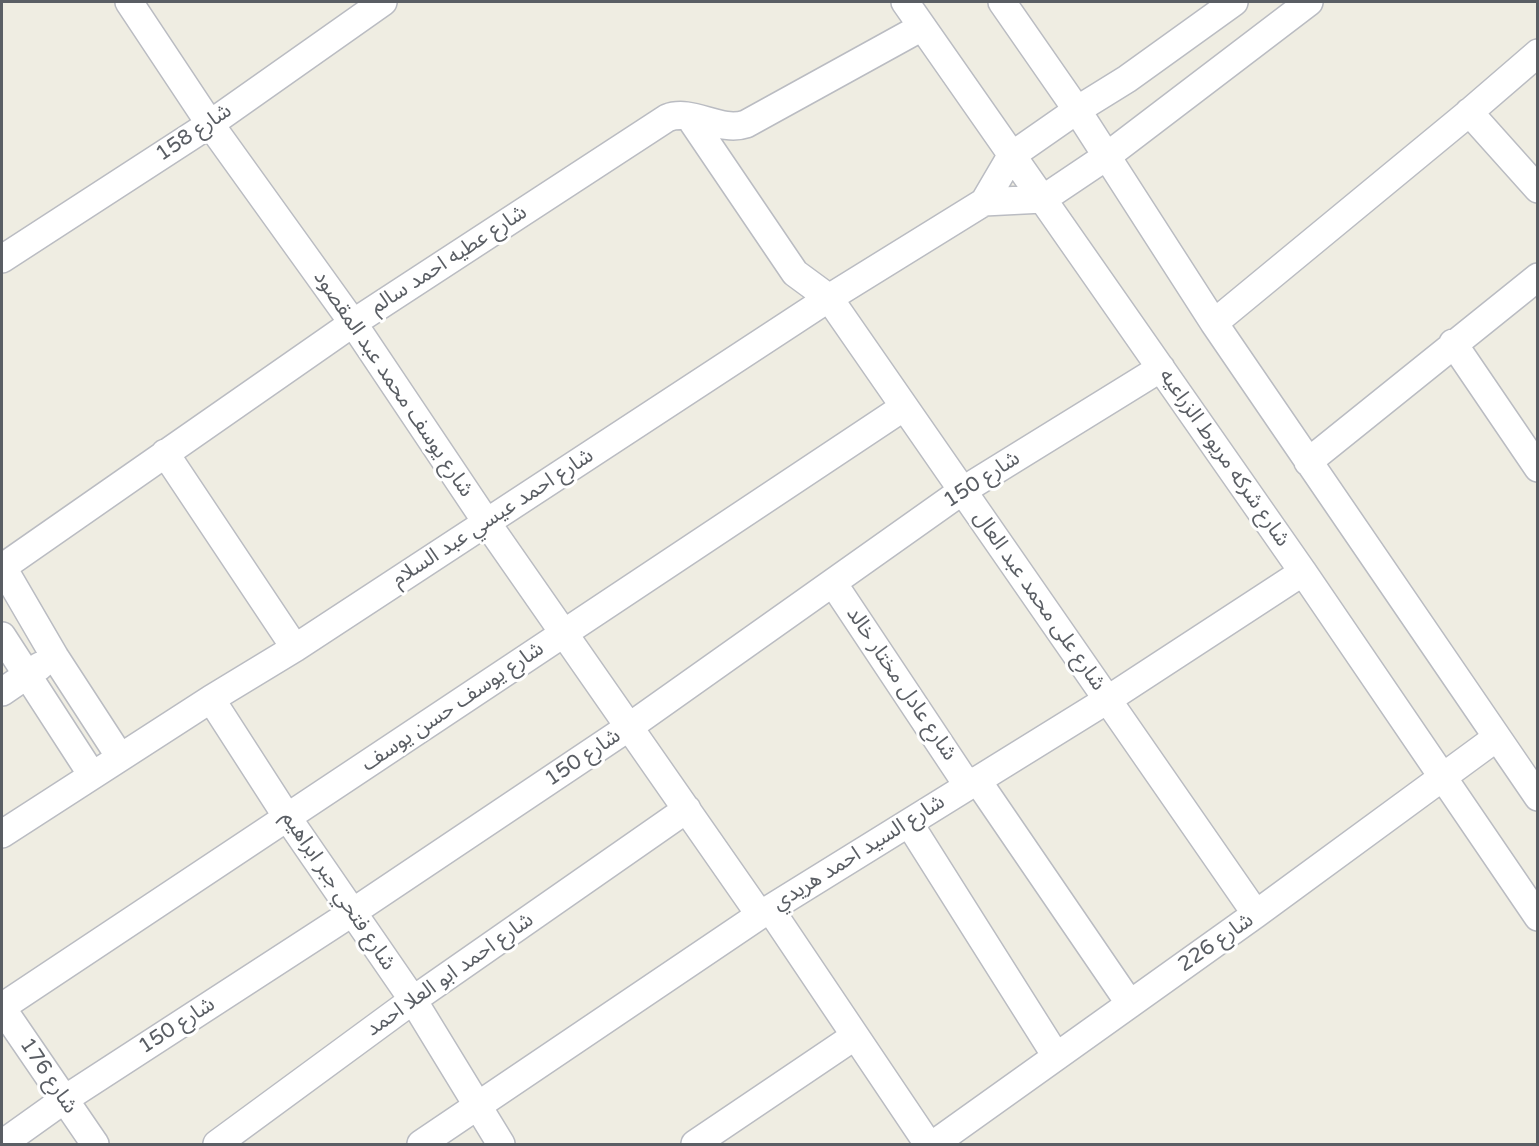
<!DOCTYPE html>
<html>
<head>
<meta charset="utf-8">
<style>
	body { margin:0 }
	#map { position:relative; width:1539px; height:1146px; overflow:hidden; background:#efede2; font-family:"Varela Round",sans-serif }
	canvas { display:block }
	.frame { position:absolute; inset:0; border:3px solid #5a5e64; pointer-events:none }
</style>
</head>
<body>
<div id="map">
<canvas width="1539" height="1146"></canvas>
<div class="frame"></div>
</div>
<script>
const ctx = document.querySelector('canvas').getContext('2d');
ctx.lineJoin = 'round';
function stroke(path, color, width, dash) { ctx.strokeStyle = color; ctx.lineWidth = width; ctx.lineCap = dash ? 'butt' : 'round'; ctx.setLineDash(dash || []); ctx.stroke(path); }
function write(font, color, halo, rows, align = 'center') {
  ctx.font = font + ' "Varela Round","Noto Sans Arabic",sans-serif'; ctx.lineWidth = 6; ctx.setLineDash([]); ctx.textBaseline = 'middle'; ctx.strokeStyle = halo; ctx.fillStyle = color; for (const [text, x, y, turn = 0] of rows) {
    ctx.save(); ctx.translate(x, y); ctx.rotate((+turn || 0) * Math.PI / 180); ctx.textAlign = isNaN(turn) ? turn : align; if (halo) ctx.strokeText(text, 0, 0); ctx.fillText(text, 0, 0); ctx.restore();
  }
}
const street = new Path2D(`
	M129 2 210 124 353 323 487 523 760 915
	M905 2 1303 572 1538 917
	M1002 2 1077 110 1214 323 1538 797
	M1469 112 1538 189
	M690 118 795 273 829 298 1256 914
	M984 202 1043 199 1107 156 1309 2
	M2 259 210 124 383 2
	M1214 323 1465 116 1538 53
	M1453 343 1538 468
	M165 453 295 648
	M1308 462 1538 277
	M2 566 55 657 120 757
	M3 567 353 323 667 118C693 108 719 133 746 124L922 27
	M833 583 968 786
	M2 636 92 775
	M2 692 40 666
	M211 699 287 817 413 1000 501 1144
	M977 780 1130 1004
	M909 823 1056 1056
	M2 834 211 699 295 648 829 298 984 202 1011 156 1077 110 1127 79 1234 2
	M770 909 928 1144
	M2 1007 904 407
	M2 1008 95 1144
	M2 1144 65 1099 353 912 629 727 962 491 1161 368
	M217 1144 413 1000 687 809
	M421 1144 760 915 1107 700 1303 572
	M695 1144 855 1036
	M934 1144 1256 914 1496 738`);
stroke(street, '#babcc2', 30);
stroke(street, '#fff', 27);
write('21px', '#5a5e64', '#fff', [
	["شارع 158",194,133,-34],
	["شارع عطيه احمد سالم",449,260,-33],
	["شارع يوسف محمد عبد المقصود",393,384,56],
	["شارع شركه مريوط الزراعيه",1224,458,55],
	["شارع 150",982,480,-33],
	["شارع احمد عيسي عبد السلام",493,518,-33],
	["شارع على محمد عبد العال",1039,601,55],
	["شارع عادل مختار خالد",901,684,56],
	["شارع يوسف حسن يوسف",453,707,-34],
	["شارع 150",583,758,-34],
	["شارع السيد احمد هريدي",859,853,-32],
	["شارع فتحي جبر ابراهيم",338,891,56],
	["شارع 226",1216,943,-35],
	["شارع احمد ابو العلا احمد",450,975,-35],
	["شارع 150",177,1026,-33],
	["شارع 176",48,1076,56]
]);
</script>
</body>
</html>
